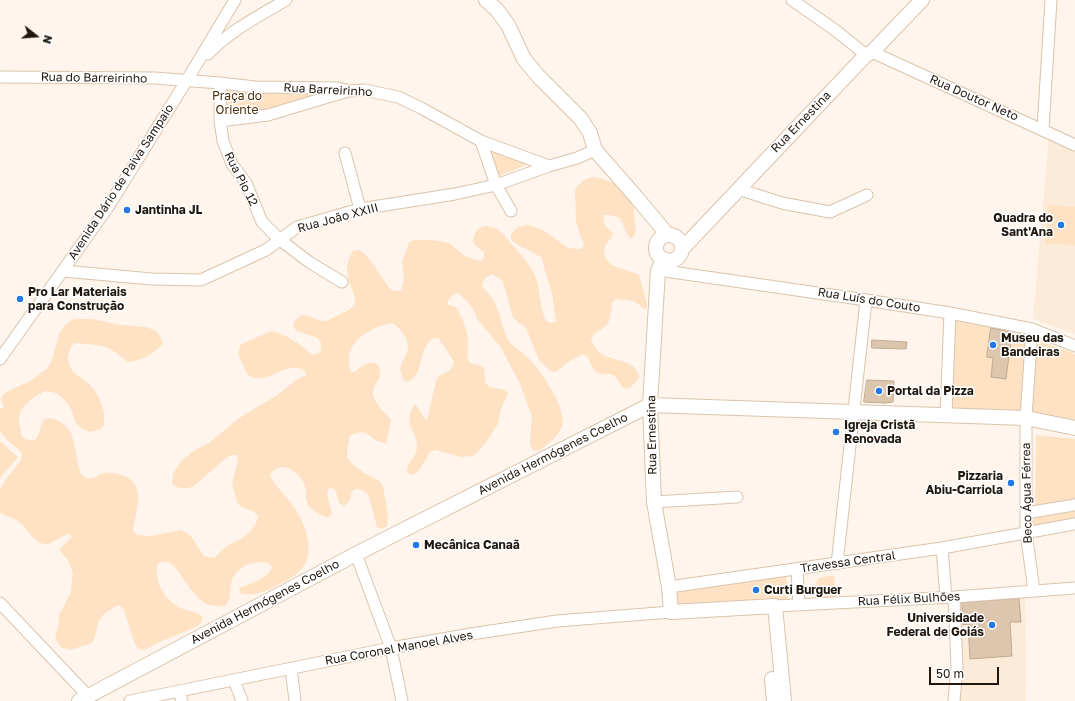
<!DOCTYPE html>
<html>
<head>
<meta charset="utf-8">
<style>
	body { margin:0 }
	#map { position:relative; width:1075px; height:701px; overflow:hidden; background:#fff5ec; font-family:"Golos Text",sans-serif }
	canvas { display:block }
	.north { position:absolute; left:16px; top:16px; width:40px; height:40px; -webkit-text-stroke:3px #fff; paint-order:stroke; rotate:107deg; font-size:11px; font-weight:700; line-height:16px; text-align:center; color:#20180f }
	.north::after { content:''; display:block; margin:auto; width:14px; height:18px; background:#20180f; clip-path:polygon(50% 0,100% 100%,50% 72%,0 100%) }
	.scale { position:absolute; left:929px; top:667px; width:70px; height:18px; box-sizing:border-box; border:2px solid #20180f; border-top:0; padding-left:5px; font-size:12px; line-height:14px; white-space:nowrap; color:#20180f; -webkit-text-stroke:3px #fff; paint-order:stroke }
</style>
</head>
<body>
<div id="map">
<canvas width="1075" height="701"></canvas>
<div class="north">N</div>
<div class="scale">50 m</div>
</div>
<script>
const ctx = document.querySelector('canvas').getContext('2d');
ctx.lineJoin = 'round';
function paint(path, color) { ctx.fillStyle = color; ctx.fill(path, 'evenodd'); }
function stroke(path, color, width, dash) { ctx.strokeStyle = color; ctx.lineWidth = width; ctx.lineCap = dash ? 'butt' : 'round'; ctx.setLineDash(dash || []); ctx.stroke(path); }
function write(font, color, halo, rows, align = 'center') {
  ctx.font = font + ' "Golos Text",sans-serif'; ctx.lineWidth = 3; ctx.setLineDash([]); ctx.textBaseline = 'middle'; ctx.strokeStyle = halo; ctx.fillStyle = color; for (const [text, x, y, turn = 0] of rows) {
    ctx.save(); ctx.translate(x, y); ctx.rotate((+turn || 0) * Math.PI / 180); ctx.textAlign = isNaN(turn) ? turn : align; if (halo) ctx.strokeText(text, 0, 0); ctx.fillText(text, 0, 0); ctx.restore();
  }
}
paint(new Path2D(`
	M1049 137 1075 150V334L1033 319Z
	M1025 593 1026 701H958V598Z`), '#fcebd9');
paint(new Path2D(`
	M224 90 252 92 339 91 271 110 222 118Z
	M489 146 531 163 499 176Z
	M593 177C610 179 624 187 635 201 635 205 634 210 634 214 634 224 639 228 632 239L628 236 620 218 610 215H604C602 224 607 228 613 233 612 239 607 241 605 247 599 268 629 269 639 275L647 304 646 309C641 308 641 306 637 303 632 300 622 300 616 299L612 303C611 310 611 318 608 323 603 331 595 329 591 340 594 344 596 350 600 353 613 362 637 359 639 378L631 387 626 389C619 386 619 378 613 375 610 373 607 374 604 374 593 374 591 365 588 357L583 354 568 362 556 372 550 371 539 360 526 328 513 318 504 285 502 280 492 274C486 277 483 280 482 286 486 291 492 297 495 303 501 315 502 330 509 341 514 348 522 351 527 357 540 369 568 409 562 427 557 438 548 444 539 451L533 450 530 445V440L532 417 520 384 500 346 477 319 473 309 467 301 458 293C451 295 449 298 447 304L457 308C462 318 467 329 468 340 469 347 465 357 470 362 473 365 479 364 484 368L486 384 490 387 505 390 508 394 501 409 498 424 485 444 477 453 472 456 461 457 435 450 430 452 420 469 417 473 411 475 407 472C406 462 417 457 417 447 417 429 402 427 414 405 421 408 421 416 427 420L436 381 439 375C447 372 452 371 454 362L439 339 434 338C421 346 423 361 417 373 416 377 411 380 408 382L403 380 400 369C404 354 414 350 403 334 400 329 397 326 392 323 388 325 384 324 380 326 358 336 344 346 351 372H355C361 365 377 356 380 371 382 380 370 386 374 398 377 406 385 413 391 420L386 444 375 440 366 433 361 432 350 435 347 451 348 458 351 463 364 473 380 481 383 486 388 515 387 526 382 529 377 527 368 494 362 490 356 489 351 492C351 499 350 502 344 506L339 503 336 492 333 488 328 489 327 495 332 514 328 518C321 515 314 512 309 506 304 500 307 493 305 486 300 471 280 458 270 475 275 487 287 496 294 507 298 512 301 519 304 526 313 552 310 569 284 582 269 589 257 598 240 593L239 588C251 584 266 579 272 568L269 563C253 560 236 566 231 583 229 593 232 599 225 606 217 606 209 606 203 602 197 598 188 586 184 580 177 570 172 558 158 563 157 567 156 572 157 576 159 592 171 605 186 610 193 612 198 612 203 618L200 624 196 627 164 640 144 650 139 649 135 645 123 608 118 605C113 608 106 612 102 616 96 623 97 635 92 643L70 650 60 647 55 638 59 623 58 617 70 594 73 574 69 562 59 549 72 537 68 534C63 536 50 544 47 544 35 545 28 529 20 523 15 518 6 516 0 513V490L6 479 21 460 22 455 20 450 11 444 0 432V409L4 407 1 400 3 395 8 391 28 382 47 369 52 360 59 334 65 325 70 321 75 319H92L115 324 145 327 155 330 159 334 163 344C154 353 140 362 127 362 109 344 99 345 75 343 71 347 70 348 69 353 64 372 82 376 92 387 101 398 105 411 104 425L101 429 90 432C86 430 81 429 79 426 74 422 74 416 72 411 66 400 58 391 45 391 34 397 18 406 19 421 20 427 21 432 22 437 41 449 38 428 44 419 50 417 53 419 59 421 78 430 74 458 81 474 85 478 90 480 95 477 99 476 97 475 100 474 106 472 113 473 119 474 148 481 136 510 133 530L136 535 152 536 181 530 190 535 204 556 215 558C220 552 226 546 232 543 245 537 256 530 258 516L254 512 242 507 238 504 236 499 232 483 238 460 237 455H232L226 458 194 486C186 490 179 489 172 484L173 474 182 460 197 449 210 442 238 419 280 393 296 380 306 375 305 371C289 359 270 382 256 378 253 378 249 376 247 374L238 354 241 344 272 331 288 337 302 346 311 354H317L321 352V342L318 338 297 331 293 327 294 322 301 315C310 315 316 321 325 321 330 320 337 316 342 313 346 312 350 310 353 307 359 298 349 286 348 277 346 268 348 258 353 251L359 250 367 256 374 265 380 275 391 290 396 291H401L404 280 402 263 409 242 414 240H432L449 243 465 256 480 261 484 258V252L475 245 473 240C474 237 475 233 476 231 482 223 495 226 501 232 505 235 508 240 511 244 521 254 529 263 535 276 541 290 539 308 546 321L551 323 556 321 552 294 541 257 516 244 511 240V235L517 227 528 225 543 230 568 248 580 249 584 246 576 222 575 190 578 185 588 178Z
	M1048 205 1075 207V245L1046 244Z
	M954 318 1028 332 1023 413 951 410Z
	M1037 340 1075 354V421L1030 414Z
	M1036 435 1075 439V502L1035 509Z
	M0 441 18 457 0 478Z
	M1075 511V523L1033 530V518Z
	M834 575 836 600H818C813 589 813 588 819 578Z
	M786 576 788 600 675 607 673 591Z`), '#fee2c3');
const building = new Path2D(`
	M991 328 1012 332 1006 379 991 377 993 358 987 357Z
	M872 340 907 342 906 349 872 348Z
	M867 380 894 381 893 402 885 403 864 402Z
	M1019 599 1021 622H1010L1012 656 970 659 968 624 963 625 962 603Z`);
paint(building, '#ddc6ae');
stroke(building, '#c0aa93', 1);
const minor = new Path2D(`
	M792 0 835 30 866 55
	M872 52 1075 145
	M208 54C229 31 259 16 286 0
	M0 77 154 78 220 83 255 87 338 88 349 91 364 90 398 97 421 108 481 141 549 166
	M220 83V121L223 141 232 164 246 183 262 222 279 239 309 262 342 282
	M220 121 268 115 348 91
	M1043 129 1051 0
	M481 141 496 185 511 211
	M345 153 360 209
	M738 189 782 203 830 212 867 195
	M658 270 866 300 950 313 1032 329 1075 346
	M63 271 152 279 201 280 266 250 297 227 360 209 455 194 496 185 549 166 577 158 595 150
	M1032 329 1026 418V532L1034 591
	M0 359 108 207 187 80 235 0
	M946 415 950 313
	M654 502 737 497
	M1026 513 1075 505
	M942 548 946 597
	M356 554 391 648 402 701
	M837 564 866 300
	M797 569 799 605
	M669 587 942 548 1075 524
	M0 603 88 696
	M775 606 954 597 1075 588
	M291 668 295 701
	M234 680 242 701
	M179 691 182 701
	M130 701 391 648 471 634 557 621 671 612
	M954 701 957 667 954 597`);
const tertiary = new Path2D(`
	M486 0 497 10 508 25 524 59 539 77 581 119 590 133 595 150 637 198 667 234
	M656 248a13 13 0 1 1 26 0a13 13 0 1 1-26 0Z
	M682 249 866 55 872 52 922 0
	M664 259 658 270 650 405 654 502 669 587 671 612 775 606 784 701
	M772 679 774 701
	M79 701 356 554 650 405 1026 418 1075 428`);
stroke(minor, '#dac4ac', 13);
stroke(tertiary, '#dac4ac', 16);
stroke(minor, '#fff', 11);
stroke(tertiary, '#fff', 14);
for (const [x, y, r, color] of [
	[127,210,4,"#2578e3"],
	[1061,225,4,"#2578e3"],
	[20,299,4,"#2578e3"],
	[993,345,4,"#2578e3"],
	[879,391,4,"#2578e3"],
	[836,432,4,"#2578e3"],
	[1011,483,4,"#2578e3"],
	[416,545,4,"#2578e3"],
	[756,590,4,"#2578e3"],
	[992,625,4,"#2578e3"]
]) { const dot = new Path2D(); dot.arc(x, y, r, 0, 2 * Math.PI); ctx.fillStyle = color; ctx.fill(dot); stroke(dot, '#fff', 1.5); }
write('12px', '#20180f', '#fff', [
	["Rua do Barreirinho",94,78,1],
	["Rua Barreirinho",328,90,3],
	["Rua Doutor Neto",974,98,24],
	["Rua Ernestina",801,122,-46],
	["Rua Pio 12",241,179,63],
	["Avenida Dário de Paiva Sampaio",121,182,-57],
	["Rua João XXIII",338,218,-15],
	["Rua Luís do Couto",869,300,9],
	["Rua Ernestina",652,435,-91],
	["Avenida Hermógenes Coelho",553,454,-27],
	["Beco Água Férrea",1027,493,-91],
	["Travessa Central",848,562,-8],
	["Rua Félix Bulhões",909,599,-3],
	["Avenida Hermógenes Coelho",265,602,-28],
	["Rua Coronel Manoel Alves",399,648,-10]
]);
write('12px', '#492f0e', '#fff', [
	["Praça do",237,96],
	["Oriente",237,110]
]);
write('bold 12px', '#20180f', '#fff', [
	["Jantinha JL",135,210],
	["Quadra do",1053,218,"right"],
	["Sant'Ana",1053,232,"right"],
	["Pro Lar Materiais",28,292],
	["para Construção",28,306],
	["Museu das",1001,338],
	["Bandeiras",1001,352],
	["Portal da Pizza",887,391],
	["Igreja Cristã",844,425],
	["Renovada",844,439],
	["Pizzaria",1003,476,"right"],
	["Abiu-Carriola",1003,490,"right"],
	["Mecânica Canaã",424,545],
	["Curti Burguer",764,590],
	["Universidade",984,618,"right"],
	["Federal de Goiás",984,632,"right"]
], 'left');
</script>
</body>
</html>
